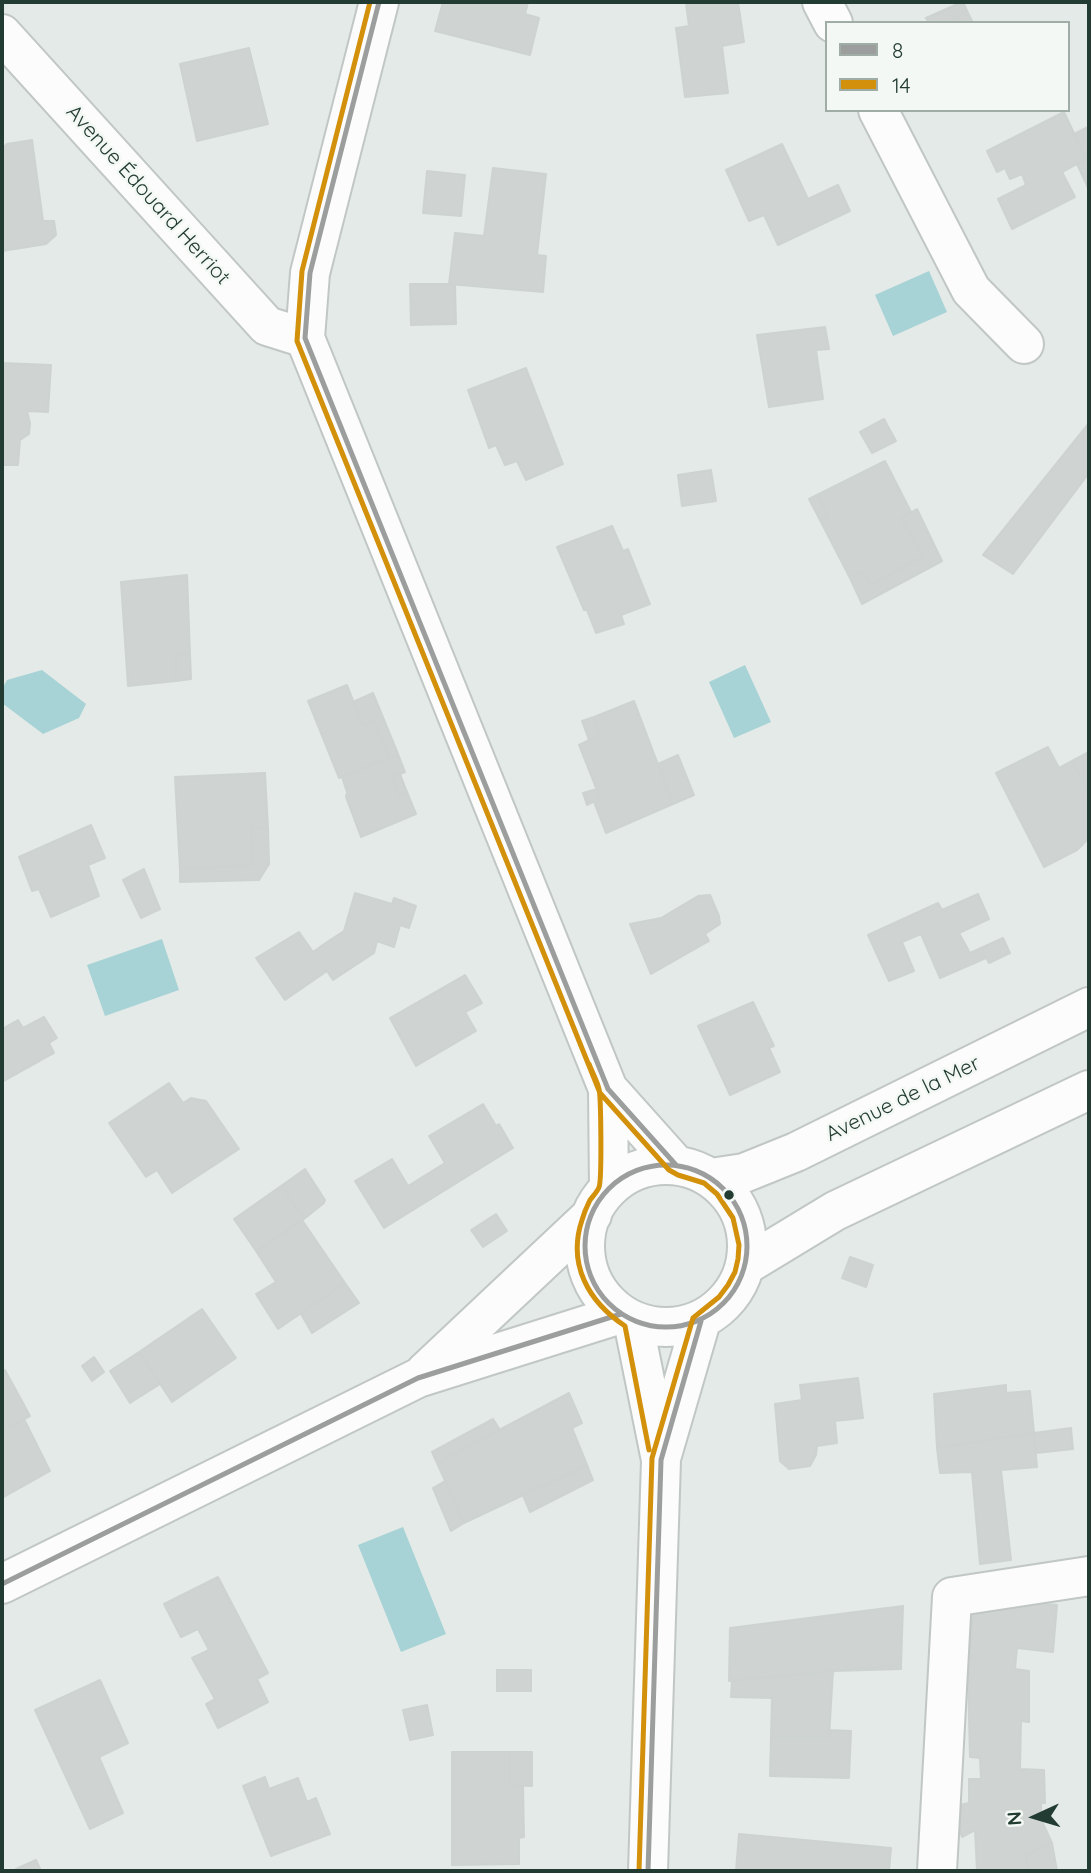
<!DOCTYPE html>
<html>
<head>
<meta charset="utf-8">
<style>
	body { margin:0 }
	#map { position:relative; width:1091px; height:1873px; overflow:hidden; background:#e4eae7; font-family:Quicksand,sans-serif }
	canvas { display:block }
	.frame { position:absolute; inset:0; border:4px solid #233c33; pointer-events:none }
	.legend { position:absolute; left:825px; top:21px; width:245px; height:91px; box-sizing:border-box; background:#f3f8f5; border:2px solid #a0ada7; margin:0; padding:9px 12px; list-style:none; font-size:21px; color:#233c33 }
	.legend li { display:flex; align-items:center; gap:14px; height:35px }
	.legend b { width:35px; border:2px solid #a0ada7 }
	.north { position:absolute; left:1000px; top:1782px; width:70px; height:70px; -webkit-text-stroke:5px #f3f8f5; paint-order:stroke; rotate:266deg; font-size:19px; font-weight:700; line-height:28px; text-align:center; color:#233c33 }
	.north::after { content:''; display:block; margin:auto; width:24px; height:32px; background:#233c33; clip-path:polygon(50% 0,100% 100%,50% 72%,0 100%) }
</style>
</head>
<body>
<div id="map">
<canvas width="1091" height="1873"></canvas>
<div class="frame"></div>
<ul class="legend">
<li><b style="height:9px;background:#9c9e9d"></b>8</li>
<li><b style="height:9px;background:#d3900a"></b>14</li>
</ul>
<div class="north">N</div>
</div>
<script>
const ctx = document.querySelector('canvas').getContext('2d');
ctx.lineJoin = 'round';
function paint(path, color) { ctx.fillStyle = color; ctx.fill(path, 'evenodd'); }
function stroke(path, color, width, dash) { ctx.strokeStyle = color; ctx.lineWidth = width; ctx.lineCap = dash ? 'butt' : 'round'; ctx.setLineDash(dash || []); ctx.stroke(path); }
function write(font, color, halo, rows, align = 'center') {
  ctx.font = font + ' Quicksand,sans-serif'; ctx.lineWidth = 5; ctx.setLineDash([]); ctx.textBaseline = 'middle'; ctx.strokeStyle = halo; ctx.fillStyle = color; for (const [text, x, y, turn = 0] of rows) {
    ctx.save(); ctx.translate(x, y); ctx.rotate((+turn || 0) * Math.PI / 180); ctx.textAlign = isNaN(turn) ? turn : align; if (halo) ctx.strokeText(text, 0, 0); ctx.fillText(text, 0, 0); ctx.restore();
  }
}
paint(new Path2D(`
	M929 271 947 312 893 336 875 295Z
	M745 665 771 722 734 738 709 682Z
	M42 670 86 704 79 718 43 734 2 703V689L7 680Z
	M162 939 179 990 105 1016 87 965Z
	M403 1527 446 1634 401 1652 358 1545Z`), '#a7d3d6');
const building = new Path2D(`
	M443 2H528L525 14 539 18 530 55 435 31Z
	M673 2H738L744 42 722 46 728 93 685 97 676 28 689 26 686 3H673Z
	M962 2H963L968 13 947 23H929L926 18Z
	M968 13 973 23H947Z
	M249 48 268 124 197 141 180 64Z
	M1064 112 1086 159 1062 172 1075 197 1012 229 998 199 1026 185 1022 174 1010 179 1005 168 997 172 987 151Z
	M1088 127 1089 130V190L1077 164 1086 159 1074 134Z
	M32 140 43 221H54L56 235 46 244 2 251V149L7 144Z
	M782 144 808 199 838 185 850 211 778 245 764 215 749 221 726 170Z
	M493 168 546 174 537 255 546 256 543 292 449 284 455 233 484 236Z
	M427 171 465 175 461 216 423 213Z
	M410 284H455L456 324 411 325Z
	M825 327 829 349 816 350 823 399 769 407 757 335Z
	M2 363 51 365 48 412 27 411 30 423 29 434 20 440 18 465H2Z
	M526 368 563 464 526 480 517 461 505 465 496 445 489 448 468 390Z
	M884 419 896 441 872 453 860 432Z
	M1089 423V473L1013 574 983 555Z
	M885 461 911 512 901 518 923 556 870 585 863 571 850 578 821 522 829 517 817 495Z
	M711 470 716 501 682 506 678 475Z
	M817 495 829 517 821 522 809 499Z
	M917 509 942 561 862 604 850 578 863 571 870 585 923 556 901 518Z
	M612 526 623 551 628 549 650 604 621 615 624 624 596 633 587 610H584L557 547Z
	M187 575 190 654 176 655V681L128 686 121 582Z
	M190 654 191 679 176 681V655Z
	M347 685 363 726 374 721 389 758 339 778 308 701Z
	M373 693 398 754 389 758 374 721 363 726 353 702Z
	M634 701 673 804 606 833 594 802 600 798 579 745 600 735 594 717Z
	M594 717 600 735 589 740 582 721Z
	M1048 747 1059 768 1072 761 1089 794V838L1077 850 1044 867 996 773Z
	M1089 752V794L1072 761Z
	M398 754 405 772 392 777 399 795 407 792 416 814 361 837 346 797 347 792 342 777Z
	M678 755 694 795 673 804 658 764Z
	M265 773 268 828H251L252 865 180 869 175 777Z
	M400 774 407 792 399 795 392 777Z
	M597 789 600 798 587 805 583 793Z
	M91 825 105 858 88 865 99 896 51 917 39 889 32 891 19 857Z
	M251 828H268L269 864 259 880 180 882V869L252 865Z
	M144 869 160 909 141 918 123 880Z
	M355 893 392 904 394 898 416 906 409 928 400 925 394 947 377 941 374 953 333 980 327 971 285 1000 256 958 299 932 313 952 327 942 344 931Z
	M978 894 989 919 959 933 970 953 981 948 986 958 940 978 921 934 902 942 914 971 889 981 868 935 938 903 942 910Z
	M710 895 719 916 720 924 705 934 709 941 651 974 630 924 661 918 698 896Z
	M1003 938 1010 953 989 963 981 948Z
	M465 975 482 1003 465 1012 476 1031 416 1066 390 1018Z
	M753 1002 774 1046 769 1048 780 1072 730 1095 698 1026Z
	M44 1017 57 1038 49 1043 54 1053 2 1082V1029L18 1020 23 1028Z
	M169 1083 183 1103 191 1098 206 1101 239 1149 172 1193 157 1170 146 1177 109 1123Z
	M483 1104 496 1126 499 1124 513 1148 384 1228 355 1181 392 1159 408 1186 445 1163 429 1136Z
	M305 1169 325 1200 324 1203 304 1219 281 1186Z
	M281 1186 304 1219 256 1251 234 1219Z
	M496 1214 507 1231 483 1247 471 1230Z
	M302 1220 345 1283 278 1329 256 1294 276 1282 256 1251Z
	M850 1257 873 1265 866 1287 842 1278Z
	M345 1283 359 1303 312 1333 301 1314Z
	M202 1309 236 1358 172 1402 139 1352Z
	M139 1352 160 1384 130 1403 110 1371Z
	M94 1357 104 1372 92 1381 82 1366Z
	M5 1370 30 1416 2 1431V1372Z
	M858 1378 863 1418 835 1421 837 1443 817 1446 816 1455 810 1466 789 1469 780 1461 775 1404 802 1400 800 1385Z
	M1006 1385V1393L1030 1391 1034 1433 937 1448 934 1394Z
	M569 1393 582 1423 572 1428 587 1465 464 1523 437 1463Z
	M24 1419 50 1471 2 1498V1431Z
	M493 1419 500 1430 437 1463 432 1452Z
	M1071 1428 1073 1449 1036 1453 1034 1433Z
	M1034 1433 1037 1467 1001 1470 1011 1560 980 1564 972 1472 940 1473 937 1448Z
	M587 1465 593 1480 530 1512 523 1495Z
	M445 1481 464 1523 451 1531 433 1488Z
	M218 1577 268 1673 257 1679 268 1702 218 1728 206 1704 215 1699 192 1658 209 1650 198 1629 181 1637 164 1604Z
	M991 1599 1057 1605 1053 1652 1017 1648 1015 1669 1029 1671V1722L1021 1721 1020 1769 1044 1770 1045 1803H1041V1819L1052 1843 1026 1855 1029 1871H977L975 1830 962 1837 950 1807 969 1803V1779H981L980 1758 970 1757 968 1676 973 1609Z
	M903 1606 901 1665 729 1681 730 1628Z
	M901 1665V1669L833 1671Z
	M497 1670H531V1691H497Z
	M833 1671 829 1737H771L772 1698 731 1697 732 1681Z
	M100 1680 128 1743 99 1757 123 1813 90 1829 35 1710Z
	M427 1705 433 1735 410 1740 403 1710Z
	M830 1730 851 1731 849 1778 770 1776 771 1737H829Z
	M452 1752H509L510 1785 523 1786 524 1837 519 1838V1864L452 1865Z
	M509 1752H532V1786L510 1785Z
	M265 1777 269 1789 298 1778 307 1802 316 1798 330 1834 271 1856 243 1786Z
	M739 1834 891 1848 889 1871H736Z
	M1052 1843 1057 1871H1029L1026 1855Z
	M36 1860 41 1871H17L16 1869Z`);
paint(building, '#cfd3d1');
stroke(building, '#cdd3d0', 2);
const minor = new Path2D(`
	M822 2 833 23
	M2 34 267 326 305 338
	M878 110 971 290 1024 344
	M937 1871 952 1597 1089 1576`);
const tertiary = new Path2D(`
	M379 2 310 273 305 338 608 1089 676 1165
	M608 1089 609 1188
	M585 1246a81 81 0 1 1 162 0a81 81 0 1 1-162 0Z
	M711 1178 744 1173 796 1152 1089 1007
	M746 1265 835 1211 1089 1090
	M633 1321 661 1460 648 1871
	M425 1372 592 1215
	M662 1455 701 1321
	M2 1584 418 1378 621 1314`);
stroke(minor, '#c1c7c4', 42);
stroke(tertiary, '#c1c7c4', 42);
stroke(minor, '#fbfcfb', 38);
stroke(tertiary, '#fbfcfb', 38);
stroke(new Path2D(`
	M379 2 310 273 305 338 608 1089 676 1165
	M585 1246a81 81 0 1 1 162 0a81 81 0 1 1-162 0Z
	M2 1584 418 1378 621 1314
	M648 1871 661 1460 701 1321`), '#9c9e9d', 5);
stroke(new Path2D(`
	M370 2 302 271 297 341 600 1093 669 1170 678 1175 704 1183 717 1194 733 1218 739 1245 738 1259 735 1272 728 1285 719 1297 693 1318 652 1458 639 1871
	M589 1064C592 1072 597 1081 599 1089 601 1097 602 1181 599 1187 598 1191 593 1196 590 1200 587 1206 584 1213 582 1220 567 1265 589 1302 625 1326L649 1450`), '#d3900a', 5);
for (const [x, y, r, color] of [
	[729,1195,6,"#233c33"]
]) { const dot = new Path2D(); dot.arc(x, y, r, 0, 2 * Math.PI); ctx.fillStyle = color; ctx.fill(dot); stroke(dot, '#f3f8f5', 2.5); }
write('21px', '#233c33', '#f3f8f5', [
	["Avenue Édouard Herriot",148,195,48],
	["Avenue de la Mer",903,1099,-26]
]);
</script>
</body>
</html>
